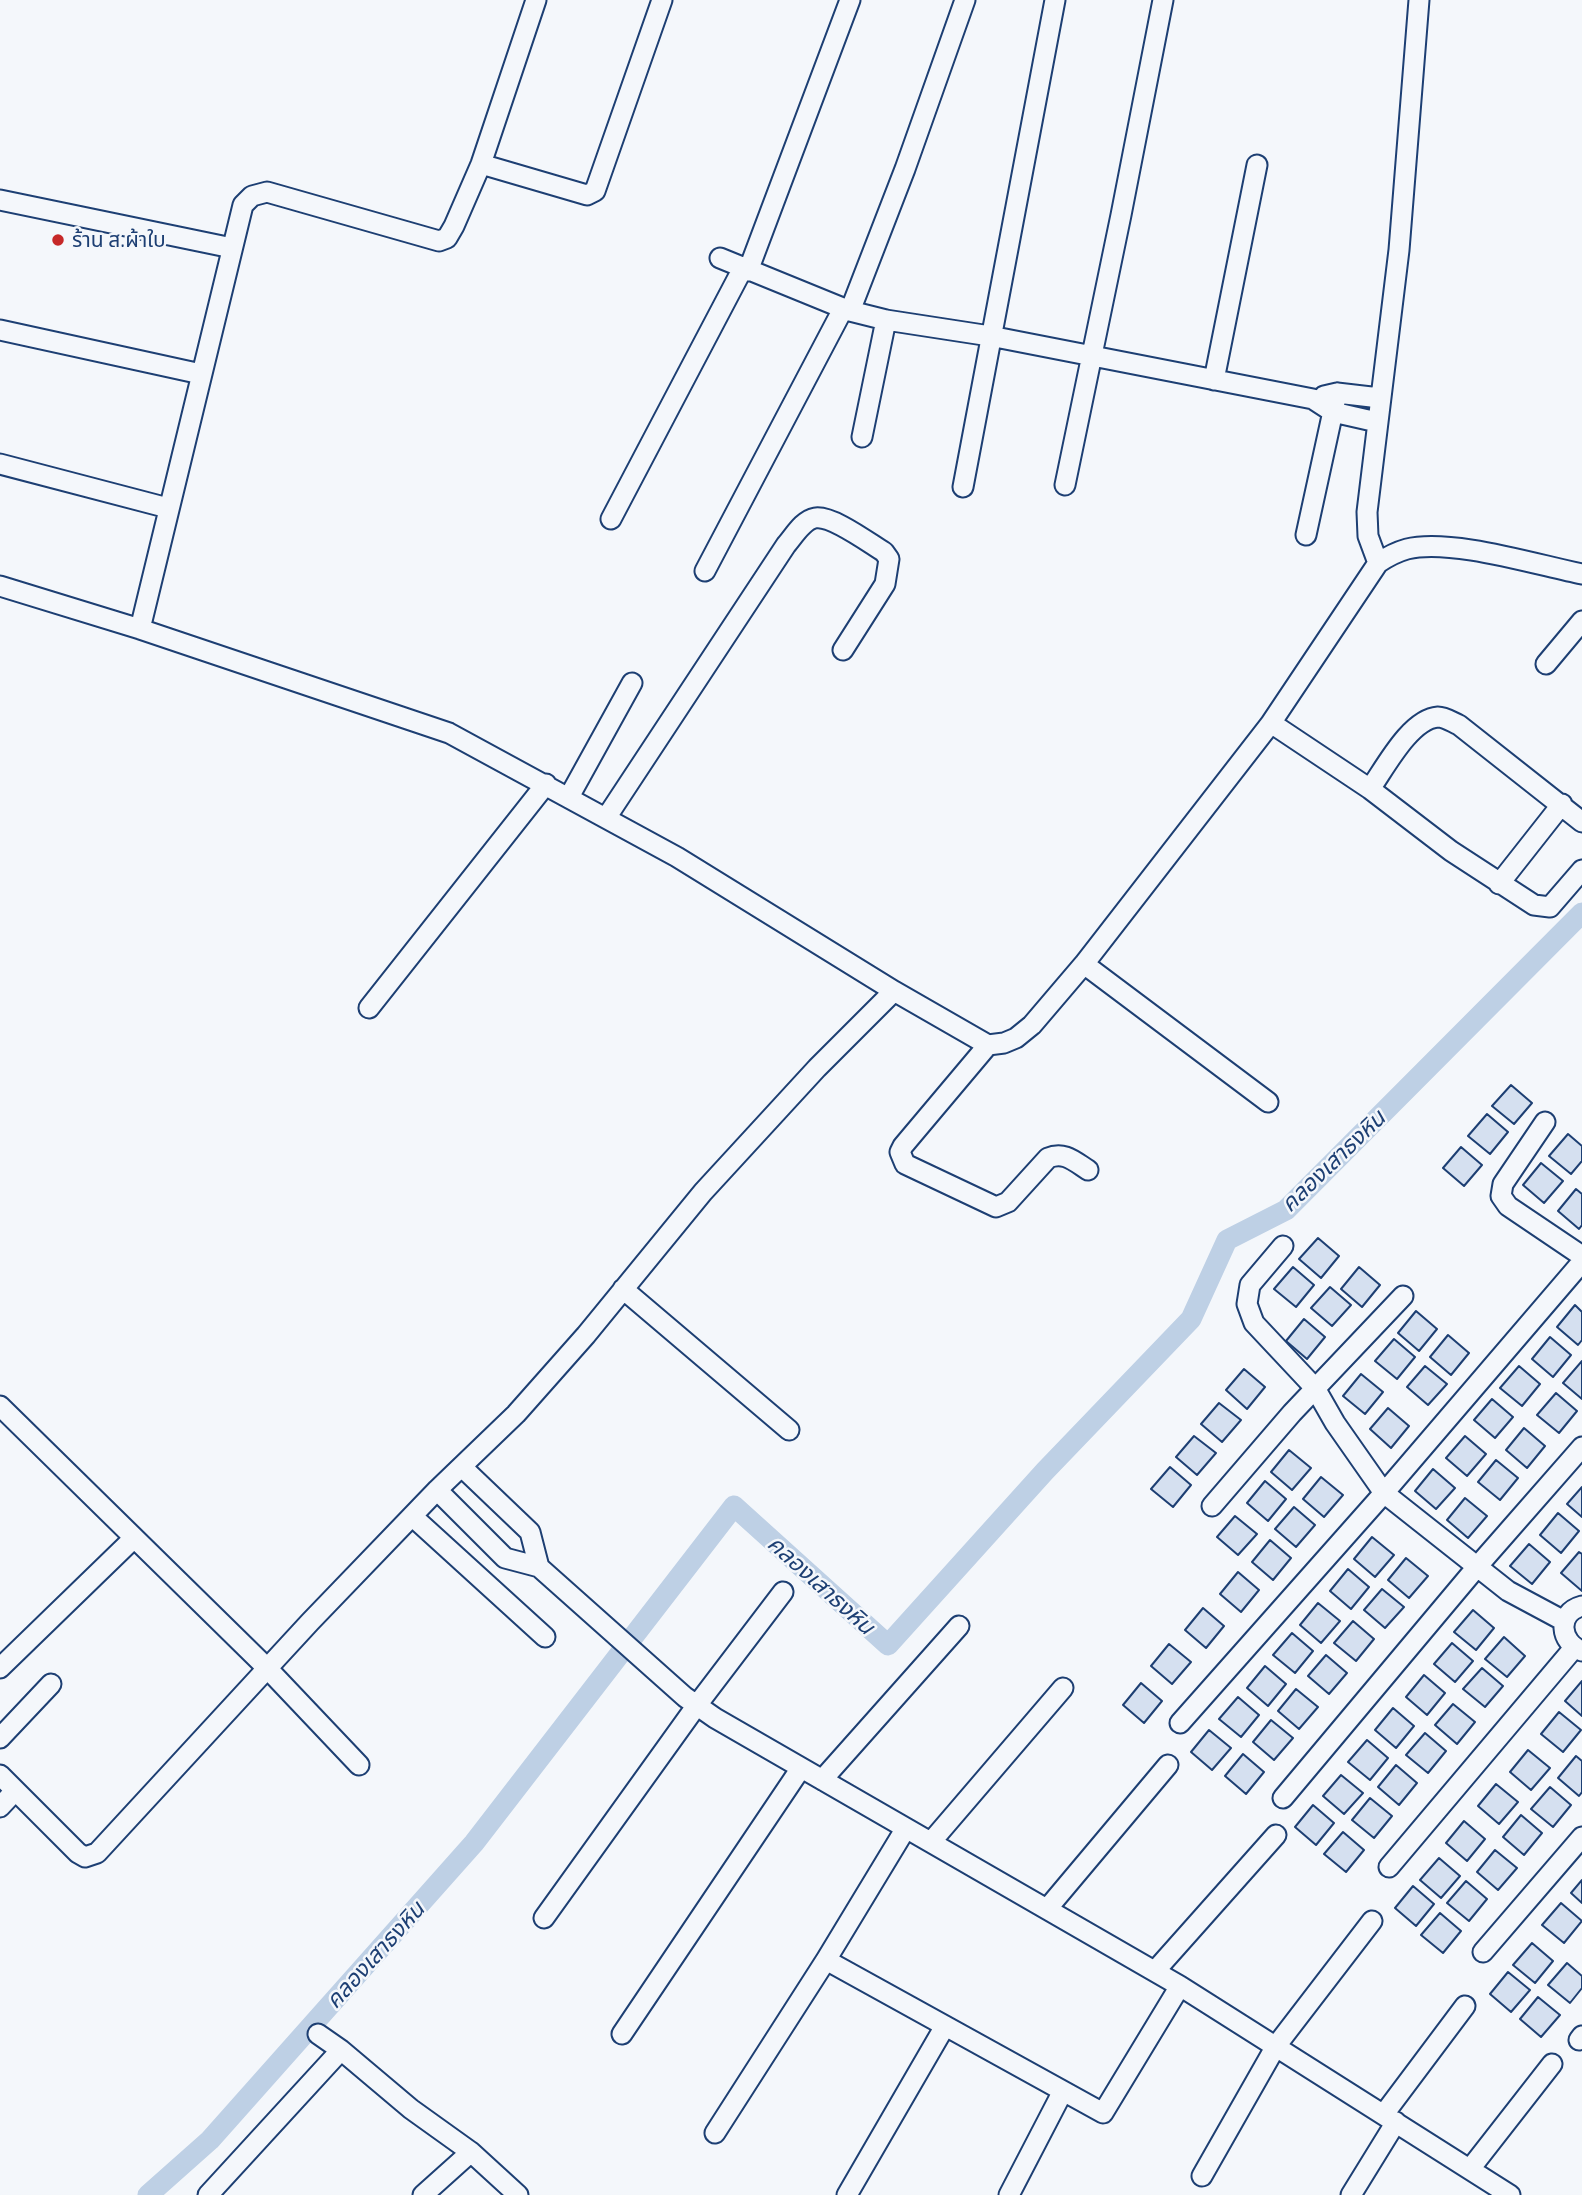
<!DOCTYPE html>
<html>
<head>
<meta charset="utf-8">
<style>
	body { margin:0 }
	canvas { display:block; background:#f4f7fb }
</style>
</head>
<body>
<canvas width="1582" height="2195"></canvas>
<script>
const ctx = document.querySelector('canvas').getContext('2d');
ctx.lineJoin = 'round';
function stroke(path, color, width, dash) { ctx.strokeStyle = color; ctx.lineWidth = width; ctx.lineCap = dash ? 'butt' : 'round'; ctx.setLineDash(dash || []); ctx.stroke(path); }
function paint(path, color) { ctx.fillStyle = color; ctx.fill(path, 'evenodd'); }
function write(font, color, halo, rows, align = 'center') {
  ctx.font = font + ' "Exo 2","Noto Sans Thai",sans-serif'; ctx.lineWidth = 5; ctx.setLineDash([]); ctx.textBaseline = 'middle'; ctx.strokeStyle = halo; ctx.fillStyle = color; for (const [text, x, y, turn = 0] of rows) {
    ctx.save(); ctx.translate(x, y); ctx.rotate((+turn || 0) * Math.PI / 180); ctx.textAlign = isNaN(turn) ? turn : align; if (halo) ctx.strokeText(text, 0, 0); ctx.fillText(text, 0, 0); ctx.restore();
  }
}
stroke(new Path2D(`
	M148 2195 210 2140 474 1843 734 1506 888 1645 1045 1471 1191 1319 1227 1240 1286 1210 1582 913`), '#bed0e5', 21);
const building = new Path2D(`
	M1511 1085 1532 1103 1514 1124 1492 1106Z
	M1487 1114 1508 1132 1490 1154 1468 1136Z
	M1568 1134 1582 1146V1161L1571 1174 1549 1156Z
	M1461 1147 1482 1165 1464 1186 1443 1168Z
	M1541 1163 1563 1181 1544 1203 1523 1185Z
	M1576 1189 1582 1194V1225L1579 1229 1558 1211Z
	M1318 1238 1339 1256 1321 1278 1299 1259Z
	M1293 1267 1314 1285 1296 1307 1274 1289Z
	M1359 1267 1380 1285 1362 1307 1341 1289Z
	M1330 1287 1351 1305 1332 1326 1311 1308Z
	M1575 1305 1582 1312V1340L1578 1345 1557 1327Z
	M1416 1311 1437 1329 1419 1351 1398 1333Z
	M1304 1319 1325 1337 1307 1359 1286 1341Z
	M1448 1335 1469 1353 1451 1375 1430 1357Z
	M1550 1337 1571 1355 1553 1377 1532 1359Z
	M1394 1339 1415 1357 1397 1379 1375 1361Z
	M1582 1361V1399L1563 1383Z
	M1425 1366 1447 1384 1428 1405 1407 1387Z
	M1519 1366 1540 1384 1522 1406 1500 1388Z
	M1244 1369 1265 1387 1247 1409 1226 1390Z
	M1361 1374 1383 1392 1365 1414 1343 1396Z
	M1556 1393 1577 1411 1559 1433 1537 1415Z
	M1492 1399 1513 1417 1495 1438 1474 1420Z
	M1219 1403 1241 1420 1222 1442 1201 1424Z
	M1388 1408 1409 1426 1391 1448 1370 1429Z
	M1524 1428 1545 1446 1527 1468 1506 1450Z
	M1194 1436 1216 1453 1197 1475 1176 1457Z
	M1465 1436 1486 1454 1467 1476 1446 1458Z
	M1289 1450 1311 1468 1292 1490 1271 1472Z
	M1496 1460 1518 1478 1500 1500 1478 1482Z
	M1170 1467 1191 1485 1173 1507 1151 1489Z
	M1433 1469 1455 1488 1436 1509 1415 1491Z
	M1321 1477 1343 1495 1324 1517 1303 1499Z
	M1265 1481 1286 1499 1268 1521 1247 1503Z
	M1582 1487V1517L1567 1504Z
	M1465 1498 1487 1516 1468 1538 1447 1520Z
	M1294 1507 1315 1525 1296 1547 1275 1529Z
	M1558 1513 1579 1531 1561 1553 1540 1535Z
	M1235 1516 1257 1534 1238 1555 1217 1537Z
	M1372 1537 1394 1555 1375 1577 1354 1559Z
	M1270 1540 1291 1558 1273 1580 1252 1562Z
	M1529 1544 1550 1562 1532 1584 1510 1566Z
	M1579 1552 1582 1554V1591L1561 1573Z
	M1406 1558 1428 1576 1409 1598 1388 1580Z
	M1348 1569 1369 1587 1351 1609 1330 1591Z
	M1238 1572 1259 1590 1241 1612 1220 1594Z
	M1382 1589 1404 1607 1385 1628 1364 1610Z
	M1318 1603 1340 1621 1321 1643 1300 1625Z
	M1203 1608 1224 1626 1206 1648 1185 1630Z
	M1473 1610 1494 1628 1476 1650 1454 1632Z
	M1353 1621 1374 1639 1356 1661 1334 1643Z
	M1292 1633 1313 1651 1295 1673 1273 1655Z
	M1504 1637 1525 1656 1507 1677 1485 1659Z
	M1452 1643 1473 1661 1455 1682 1434 1664Z
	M1169 1644 1191 1662 1172 1684 1151 1666Z
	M1326 1655 1347 1673 1329 1694 1308 1676Z
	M1265 1666 1286 1684 1268 1706 1247 1688Z
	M1482 1668 1503 1686 1485 1707 1463 1689Z
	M1424 1675 1445 1693 1427 1715 1406 1697Z
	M1582 1681V1716L1565 1701Z
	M1141 1683 1162 1701 1144 1723 1123 1705Z
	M1296 1689 1318 1707 1299 1729 1278 1711Z
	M1238 1697 1259 1715 1241 1737 1219 1719Z
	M1453 1704 1475 1722 1457 1744 1435 1725Z
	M1393 1708 1414 1726 1396 1748 1375 1730Z
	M1559 1712 1581 1730 1563 1752 1541 1734Z
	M1271 1720 1293 1738 1274 1760 1253 1742Z
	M1209 1730 1231 1748 1212 1770 1191 1752Z
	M1425 1733 1446 1751 1428 1773 1406 1755Z
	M1367 1740 1388 1758 1370 1780 1348 1762Z
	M1528 1750 1550 1768 1531 1790 1510 1772Z
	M1243 1754 1264 1772 1246 1794 1225 1776Z
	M1576 1756 1582 1761V1792L1579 1796 1558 1778Z
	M1396 1765 1417 1783 1399 1805 1378 1787Z
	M1341 1775 1363 1793 1344 1814 1323 1796Z
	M1496 1784 1518 1802 1499 1824 1478 1806Z
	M1550 1787 1571 1805 1553 1827 1531 1809Z
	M1370 1798 1392 1816 1374 1838 1352 1820Z
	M1313 1805 1334 1823 1316 1845 1295 1827Z
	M1521 1815 1542 1833 1524 1855 1503 1837Z
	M1464 1821 1485 1839 1467 1861 1446 1843Z
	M1343 1832 1364 1850 1346 1872 1324 1854Z
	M1495 1850 1517 1868 1498 1890 1477 1872Z
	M1439 1858 1460 1876 1441 1898 1420 1880Z
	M1582 1880V1903L1571 1893Z
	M1466 1881 1487 1899 1469 1921 1447 1903Z
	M1413 1886 1434 1904 1416 1926 1395 1908Z
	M1561 1903 1582 1921 1564 1943 1542 1925Z
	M1440 1913 1461 1931 1443 1953 1421 1935Z
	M1532 1943 1553 1961 1535 1983 1513 1965Z
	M1567 1963 1582 1976V1988L1570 2003 1548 1985Z
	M1508 1972 1530 1990 1511 2012 1490 1994Z
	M1538 1997 1560 2015 1541 2037 1520 2019Z`);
paint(building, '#d5e0f0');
stroke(building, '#1d3f73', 2);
const street = new Path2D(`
	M481 164 587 195 595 191 662 0
	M0 200 232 248
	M720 258 850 311 886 320 990 336 1313 399 1333 412 1377 422
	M748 271 850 0
	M850 311 905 169 965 0
	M0 330 201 374
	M1214 380 1257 165
	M1324 396 1337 393 1380 398
	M862 437 886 320
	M0 464 168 508
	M1065 485 1121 215 1163 0
	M963 487 1055 0
	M611 519 743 268
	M1306 535 1337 393
	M1378 563 1368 536 1367 512 1399 250 1419 0
	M705 571 843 309
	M0 586 140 629 449 733 677 857 894 991 988 1045 1004 1043 1016 1038 1032 1025 1084 964 1271 723 1378 563C1387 557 1396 552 1407 549 1450 538 1537 565 1582 574
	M140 629 243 205 252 196 267 192 439 241 447 238 454 226 481 164 536 0
	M1546 664 1582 621
	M1271 723 1370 789 1451 851 1534 905 1550 907 1582 870
	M1370 789C1385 768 1410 719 1438 717 1445 717 1452 722 1459 725L1582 822
	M569 797 632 683
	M606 818 786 545C794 536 803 520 815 518 832 515 869 543 884 552L889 559 885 584 843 650
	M1499 884 1562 804
	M1084 964 1268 1102
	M369 1008 546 784
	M988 1045 903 1146 900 1152 905 1164 996 1207 1008 1202 1048 1158C1064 1151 1074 1161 1088 1170
	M1545 1122 1503 1184 1501 1196 1508 1206 1582 1256
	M1283 1246 1250 1285 1247 1304 1254 1323 1315 1388 1335 1423 1384 1493 1508 1591 1564 1621
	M623 1289 789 1430
	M0 1406 267 1668 359 1765
	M437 1490 505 1558 539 1567 530 1532 462 1467
	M1212 1506 1292 1413 1403 1296
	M412 1516 545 1637
	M539 1567 685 1697 715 1718 1180 1986 1510 2195
	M1582 1606C1556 1613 1560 1643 1582 1651
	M0 1668 134 1538
	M1180 1723 1384 1493 1582 1262
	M0 1738 51 1684
	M0 1775 78 1853 85 1857 97 1853 310 1622 437 1490 516 1414 586 1335 703 1192 817 1068 894 991
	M822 1780 959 1626
	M1283 1798 1476 1568 1582 1447
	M0 1807 15 1791
	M931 1842 1063 1688
	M1389 1867 1574 1648
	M1047 1909 1168 1765
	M544 1918 697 1705 783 1592
	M1483 1952 1582 1837
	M826 1960 1103 2113 1180 1986
	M1155 1971 1276 1835
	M318 2034 341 2050 411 2109 471 2152 518 2195
	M622 2034 801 1768
	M1579 2040 1582 2036
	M1384 2114 1465 2006
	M715 2133 826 1960 906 1828
	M1470 2169 1552 2064
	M1202 2176 1276 2046 1372 1921
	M208 2195 341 2050
	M423 2195 471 2152
	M847 2195 945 2026
	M1009 2195 1063 2091
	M1351 2195 1396 2122`);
stroke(street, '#1d3f73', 23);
stroke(street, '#f4f7fb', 19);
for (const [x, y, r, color] of [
	[58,240,7,"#c62828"]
]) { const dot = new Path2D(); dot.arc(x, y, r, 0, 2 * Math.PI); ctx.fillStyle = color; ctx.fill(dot); stroke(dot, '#f4f7fb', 2.5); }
write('21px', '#1d3f73', '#f4f7fb', [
	["ร้าน ส.ผ้าใบ",72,240]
], 'left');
write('italic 23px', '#1d3f73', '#f4f7fb', [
	["คลองเสาธงหิน",1333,1161,-44],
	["คลองเสาธงหิน",821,1585,42],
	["คลองเสาธงหิน",375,1955,-48]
]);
</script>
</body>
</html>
